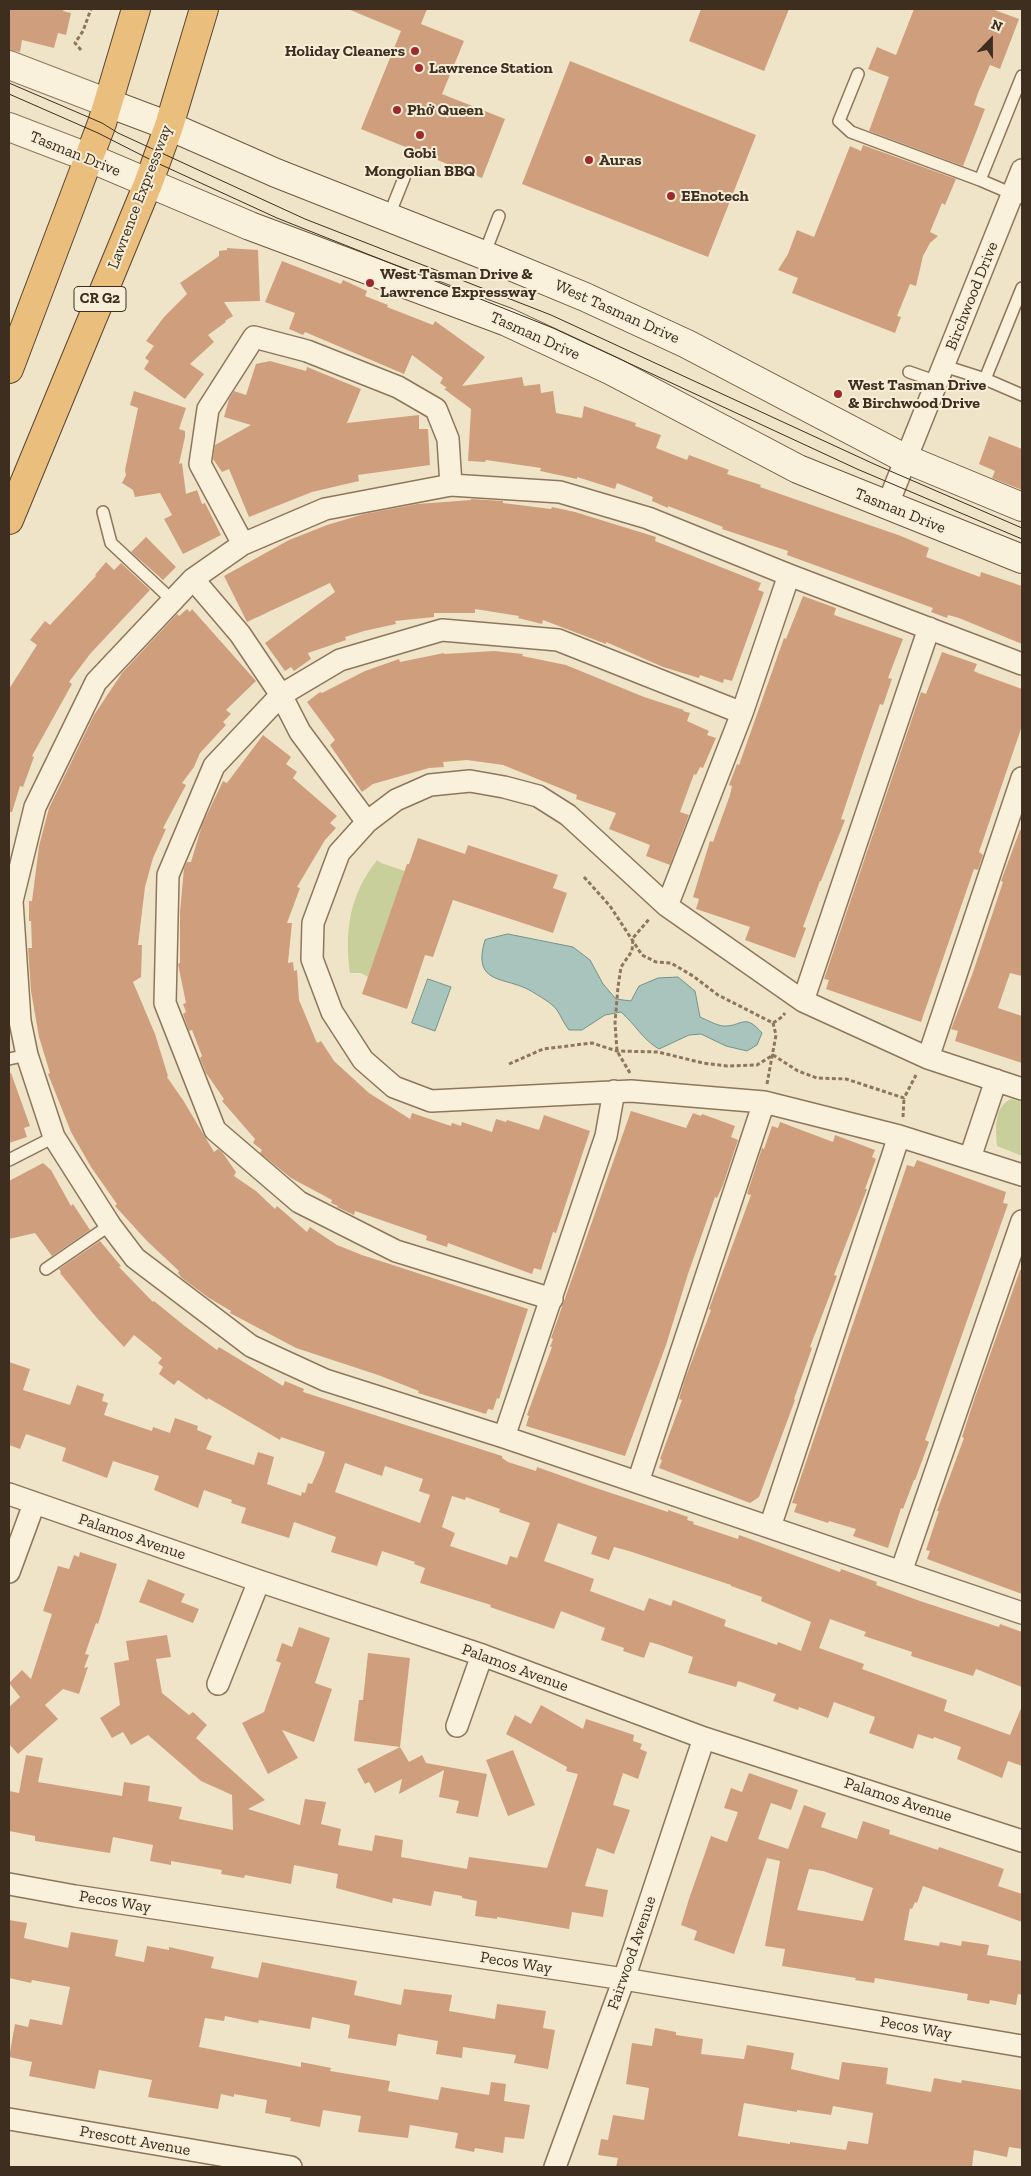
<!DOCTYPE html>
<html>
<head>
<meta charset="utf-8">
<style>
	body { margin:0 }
	#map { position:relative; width:1031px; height:2176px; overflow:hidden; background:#f0e4c8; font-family:"Zilla Slab",serif }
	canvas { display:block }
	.frame { position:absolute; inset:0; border:10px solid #3d2e20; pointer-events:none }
	.north { position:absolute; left:966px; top:15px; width:50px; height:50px; -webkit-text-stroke:4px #f7eed8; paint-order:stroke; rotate:22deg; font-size:14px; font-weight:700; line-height:20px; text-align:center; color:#3d2e20 }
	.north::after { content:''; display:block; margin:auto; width:18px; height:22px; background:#3d2e20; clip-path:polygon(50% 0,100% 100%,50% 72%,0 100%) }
</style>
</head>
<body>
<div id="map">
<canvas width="1031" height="2176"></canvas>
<div class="frame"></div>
<div class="north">N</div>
</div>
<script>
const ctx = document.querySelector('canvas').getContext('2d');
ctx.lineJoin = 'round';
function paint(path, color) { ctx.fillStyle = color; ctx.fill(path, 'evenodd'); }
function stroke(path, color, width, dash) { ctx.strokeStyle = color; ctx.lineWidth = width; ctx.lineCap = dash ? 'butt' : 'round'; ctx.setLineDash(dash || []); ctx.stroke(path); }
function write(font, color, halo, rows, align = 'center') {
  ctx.font = font + ' "Zilla Slab",serif'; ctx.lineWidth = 4; ctx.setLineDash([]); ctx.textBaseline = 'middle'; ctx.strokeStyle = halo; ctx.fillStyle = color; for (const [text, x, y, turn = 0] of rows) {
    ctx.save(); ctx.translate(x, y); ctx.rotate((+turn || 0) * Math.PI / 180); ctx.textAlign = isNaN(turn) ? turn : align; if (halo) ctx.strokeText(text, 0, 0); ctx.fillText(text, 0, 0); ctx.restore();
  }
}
paint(new Path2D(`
	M377 860 381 863 405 871 368 977 361 973H350C344 931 350 894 377 860Z
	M1011 1099 1022 1102V1156L997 1146C996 1128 993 1108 1011 1099Z`), '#c9cf9b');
const water = new Path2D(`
	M508 934 573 947 590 960 603 984 616 999 631 1001 639 986 658 978 678 977 695 991 700 1017C707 1020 716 1025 723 1026 742 1027 744 1012 762 1033L757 1045 747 1051 726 1046 701 1034 689 1035 659 1049C643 1040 635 1024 621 1012L605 1015 582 1030H569C564 1024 561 1016 557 1010 552 1003 539 996 531 991 506 976 471 986 485 940Z
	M428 979 451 987 435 1031 412 1023Z`);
paint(water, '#a9c4bc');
stroke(water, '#6f938a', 1);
paint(new Path2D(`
	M9 9H64L63 11 71 13 66 35 58 33 54 48 22 40 20 52 9 50Z
	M348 9H427L421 24 464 41 442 94 505 119 482 178 361 129 401 31Z
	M701 9H789L764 71 689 41Z
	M914 9H992L1019 19 1000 69 990 65 978 93 974 105 985 109 963 166 869 131 889 77 868 69 877 47 896 55Z
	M570 61 756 135 708 257 522 184Z
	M863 145 956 179 945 205 942 203 930 232 938 236 930 243 923 256 916 286 910 284 897 316 901 317 895 333 792 293 798 278 778 270 788 254 797 230 814 237 850 146 861 151Z
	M227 248 258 250 260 301 224 302 233 316 225 321 226 322 208 335 214 342 190 364 204 374 185 399 144 369 149 361 145 358 154 346 146 341 164 317 187 294 180 283 219 256V251L227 250Z
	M282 261 341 284 343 280 367 291 365 296 388 305 387 307 433 325 435 321 485 357 462 386 522 377 524 386 540 384 541 393 553 391 556 413 582 418 584 406 636 423 635 426 661 435 656 448 687 460 689 455 729 470 727 474 761 485 760 487 901 536 929 548 926 557 980 577 981 572 1022 586V644L959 618 948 615 947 618 931 612 933 608 787 555 788 551 722 529 723 527 668 506V508L652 501 653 497 617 483 615 489 577 477V479L540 471 541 468 486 460 485 462 468 461 471 409 444 389 447 388 440 383 443 378 412 355 404 374 305 332 303 335 289 329 295 313 265 302Z
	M270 361 306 371 307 367 361 389 347 423 419 415V429H428L430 465 358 475 359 481 312 492 249 517 229 469 222 472 213 459 215 445 251 425 224 417 229 399 234 391 246 395 256 364Z
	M134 391 186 408 179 429 185 431V437L179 464 182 463 186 494 197 490 202 504 205 503 221 535 183 554 164 519 172 515 160 493 135 497 133 490 122 483 126 475 125 470 138 408 130 405Z
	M989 436 1022 449V490L992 478 995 471 979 464Z
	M471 499 503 501V503L551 509 552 507 575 512 656 537 655 541 761 583 758 590 764 592 732 681 724 679 723 683 700 675 699 678 663 667 606 642V644L543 620 542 624 518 618 519 616 475 609V613H434V617L395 621 396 624 364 631 345 637 346 640 308 653 311 659 294 671 291 667 285 671 265 643 335 592 330 583 247 622 224 576 289 540 327 525 364 514 417 504 471 500Z
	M146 537 176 567 163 580 131 552Z
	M106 562 114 570 121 563 150 590 90 654 69 682 72 684 32 756 34 757 23 787 20 786 12 812H9V689L37 645 30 640 45 621 50 625 96 576 95 575Z
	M803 596 836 608 834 615 903 639 888 678 892 679 883 705 880 704 862 756 841 819 845 820 821 881H820L803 927 806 928 795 958 745 940 750 927 696 909 699 899 693 897 710 841 713 842 730 795 732 786 729 785 737 764 739 765 784 638 786 639Z
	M187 609 190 612 192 609 256 681 226 710 231 714 223 722 226 725 200 753 194 767 182 783 186 785 163 828 166 829 153 858 145 887 138 945H142L141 977 133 982 155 1034 168 1076 167 1077 183 1100 214 1152 218 1149 222 1152 236 1172 234 1176 256 1191 275 1209 277 1206 307 1232 310 1227 337 1245 362 1255 528 1309 499 1399 497 1398 493 1410 488 1409 486 1414 418 1393 419 1391 378 1375 296 1348 230 1313 231 1311 209 1298 182 1278 178 1273 179 1271 147 1241 115 1206 117 1204 91 1167 71 1132 48 1074 50 1073 39 1037 31 991 28 948H32L31 921H29V901H32L39 846 49 808 94 715 122 673 177 614 179 616Z
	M494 651 523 654 522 656 566 665 644 697 684 710 683 711 690 713 687 721 709 731 707 735 716 738 703 768 700 767 696 775 694 774 680 812 689 815 670 865 646 856 650 845 609 829 616 813 576 799 577 795 503 765 467 760 443 762 444 767 429 768 373 784 362 792 330 745 335 740 307 702 320 692 322 693 365 671 399 659 400 662 444 653V654Z
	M942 652 977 664 974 671 978 673 1022 689V726L979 852 983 855 978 870 974 869 921 1022 826 989 829 980 824 979 921 692 926 694Z
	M263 735 291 757 286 764 297 772 293 778 337 816 330 823 336 828 325 840 297 887 300 888 287 923H292L288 963 293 962 294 971 297 970 299 1000 317 1043 321 1041 334 1061 369 1093 410 1119 412 1113 451 1126 452 1123 461 1126 462 1122 492 1132 496 1119 506 1122 507 1120 539 1130 544 1115 590 1131 556 1233 553 1232 541 1270 534 1268 532 1274 448 1243 447 1247 426 1240 427 1236 355 1211 354 1215 337 1207 338 1206 331 1203 332 1200 291 1178 260 1153 262 1150 253 1143 255 1139 222 1101 224 1099 206 1073 200 1058 202 1056 192 1030 189 1031 183 1014 186 1012 183 1004 186 1003 178 964 180 963V912L184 868 187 862H191L202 825 223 781 227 783Z
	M1020 830H1022V976L1010 973 998 1008 1022 1016V1063L955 1041 958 1031 951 1029 972 975 1003 882 1001 881Z
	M418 838 465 854 468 845 558 875 553 888 567 893 553 933 453 900 433 957 425 955 407 1009 362 994 407 864H409Z
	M11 1073 30 1126 24 1128 27 1137 9 1143V1074Z
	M631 1111 686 1128 693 1113 701 1116 702 1114 735 1126 731 1137 738 1140 723 1185 717 1198 715 1197 688 1274 666 1345 625 1456 526 1426 529 1416 527 1415 552 1347H550L553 1339 551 1338Z
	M780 1122 833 1142 835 1135 875 1150 872 1157 876 1159 865 1189H867L834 1275 837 1276 810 1347 812 1348 794 1399 795 1400 759 1497 750 1503 659 1468 662 1460 660 1459 682 1400 679 1399 685 1379 711 1310 709 1309 751 1195 747 1194 762 1148 764 1149 772 1126 778 1128Z
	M917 1160 1006 1192 1003 1203 1008 1204 925 1440 929 1442 915 1480H914L903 1509 901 1508 888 1548 853 1536 856 1529 829 1521 828 1523 794 1512 797 1504 792 1503 907 1165 914 1167Z
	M43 1163 51 1170 71 1206 73 1204 90 1230 52 1256 35 1233 9 1239V1181Z
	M100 1241 121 1266 119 1267 153 1302 154 1301 186 1327 217 1350 219 1347 283 1386 285 1381 304 1389 303 1392 502 1456V1458L508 1462 536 1471 537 1467 593 1487 668 1512V1510L688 1517 687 1520 694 1522 693 1524 738 1539 739 1535 840 1572 841 1569 877 1582 876 1585 920 1601 999 1627 1000 1624 1022 1632V1687L976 1669 973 1676 911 1656 912 1652 864 1636 866 1632 830 1619 819 1648 864 1664 862 1669 947 1700 944 1711 1010 1735 1022 1706V1766L1008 1761 1002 1778 957 1759 961 1747 934 1737 933 1739 918 1734 913 1749 869 1733 875 1717 834 1702 828 1718 799 1707 798 1710 773 1701 776 1694 738 1681 736 1687 688 1673 693 1657 660 1645 650 1642 644 1658 623 1651 624 1648 601 1640 605 1628 561 1611 554 1629 490 1607 491 1605 420 1583 425 1568 414 1564 415 1562 382 1551 377 1566 331 1552 336 1537 294 1522 289 1538 241 1523 246 1508 231 1503 232 1500 204 1490 198 1508 154 1490 159 1476 113 1461 107 1478 62 1461 66 1448 26 1434 20 1449 9 1445V1362L30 1369 23 1390 70 1405 77 1385 104 1394 102 1401 108 1403 104 1415 152 1431 153 1427 170 1433 175 1418 198 1426 197 1430 212 1436 206 1449 254 1465 258 1452 274 1457 267 1484 301 1496 302 1492 305 1493 308 1483 312 1484 321 1464 325 1452 281 1437 280 1440 208 1398 207 1400 178 1380 174 1385 159 1374 163 1367 158 1363 162 1358 134 1335 124 1347 96 1317 60 1273 61 1272 59 1269ZM345 1463 382 1476 385 1466 423 1479 419 1491 430 1495 420 1523 335 1492ZM452 1496 465 1500 466 1497 500 1509 499 1512 530 1523 517 1558 510 1556 507 1565 450 1546 455 1533 442 1527ZM558 1523 597 1537 591 1554 609 1560 614 1547 629 1551 731 1585V1586L762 1597 761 1601 811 1622 801 1651 778 1642 777 1645 724 1626 726 1620 673 1600 671 1606 649 1598 644 1611 590 1591 594 1579 544 1561Z
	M1020 1270H1022V1594L927 1559 930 1551 926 1550 939 1511H937L964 1438 962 1437 974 1400Z
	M80 1552 117 1564 98 1624 96 1623 85 1654 89 1655 84 1668 88 1667 79 1694 63 1689 45 1705 58 1719 18 1754 9 1744V1707L20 1697 9 1683 22 1670 31 1679 52 1614 43 1611 58 1566 69 1569 74 1555 79 1557Z
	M148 1579 185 1594 181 1602 199 1609 193 1623 139 1602Z
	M299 1627 330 1638 315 1683 332 1689 314 1742 282 1730 298 1758 268 1774 242 1723 264 1712 281 1663 276 1661 282 1643 292 1647Z
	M167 1635 171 1657 156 1659 162 1693 189 1715 193 1712 207 1725 196 1738 265 1800 248 1809 300 1825 305 1799 326 1802 321 1824 341 1829 338 1845 372 1851 375 1835 403 1840 401 1857 467 1869 469 1857 547 1868 578 1774 566 1771 567 1767 506 1734 515 1715 531 1724 541 1705 583 1729 586 1719 634 1735 633 1741 642 1744 640 1749 647 1752 638 1779 623 1773 613 1805 630 1810 614 1854 597 1848 585 1886 608 1890 603 1917 572 1912 569 1929 497 1917V1919L475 1916 477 1901 462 1898V1896L434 1891 431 1906 393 1898 392 1903 336 1888 338 1874 294 1865 291 1884 245 1875 244 1878 221 1874 222 1870 171 1861V1865L150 1861 153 1845 113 1837 110 1853 35 1841V1836L9 1831V1791L19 1793 26 1755 43 1758 38 1782 122 1796 124 1782 150 1786 148 1801 182 1807 179 1819 233 1830 232 1795 201 1781 148 1735 131 1745 123 1732 112 1738 100 1718 120 1705 114 1663 129 1660 126 1641Z
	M368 1653 410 1658 400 1747 409 1762 422 1755 426 1763 487 1774 478 1817 456 1813 459 1801 439 1797 444 1770 399 1794 402 1779 375 1793 369 1782 365 1784 357 1769 400 1747 354 1741 359 1700H363Z
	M513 1750 535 1805 508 1816 486 1760Z
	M749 1773 798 1790 791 1810 771 1803 758 1839 788 1849 804 1805 826 1813 821 1827 857 1839 863 1821 890 1830 889 1834 938 1850 939 1847 1004 1869 998 1886 1022 1894V1922L923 1886 917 1903 915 1902 912 1909 910 1908 904 1940 939 1946 940 1942 961 1946 962 1941 989 1945 987 1955 1022 1961V1995L1018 1994 1016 2005 990 2000 989 2004 967 2000 968 1994 875 1978 874 1983 855 1980 856 1978 782 1966 785 1949 765 1946 780 1861 767 1858 734 1954 694 1940 697 1931 681 1925 689 1899 711 1836 727 1842 738 1812 724 1808 731 1788 742 1792ZM809 1869 823 1871 873 1888 863 1921 797 1910Z
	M9 1920 27 1923 24 1938 68 1948 71 1932 118 1940 115 1956 144 1962 147 1946 169 1950V1947L214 1957 211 1968 258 1978 262 1962 357 1981 354 1995 401 2005 404 1989 452 1995 449 2011 495 2019 497 2004 546 2011 543 2028 555 2030 548 2069 514 2063 516 2055 463 2047 462 2058 436 2054 438 2041 398 2034 396 2046 348 2038 350 2025 312 2017 310 2029 259 2020 258 2023 225 2016 224 2021 205 2018 199 2047 301 2067V2062L331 2068 330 2071 390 2081 388 2091 438 2100 441 2087 489 2095 491 2082 506 2084 504 2101 530 2105 524 2139 505 2137 503 2153 475 2148 474 2152 455 2148 458 2133 410 2125 408 2138 358 2132 361 2116 323 2110 320 2127 290 2121 291 2118 265 2113 267 2100 234 2094V2097L221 2094 218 2109 148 2097 152 2080 99 2070 95 2089 29 2076 32 2062 9 2057 15 2024 28 2027 30 2019 62 2025 70 1987 32 1980 31 1983 9 1978Z
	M655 2028 676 2032V2035L703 2039 701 2054 744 2059 747 2045 794 2053 791 2069 839 2080 842 2062 888 2068 886 2084 931 2092 934 2078 961 2083 962 2080 1022 2090V2149L1009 2147 1007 2157 974 2150 972 2167H616L618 2158 598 2155 601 2139 608 2140 613 2115 644 2120 649 2088 626 2084 632 2043 652 2046ZM744 2103 797 2112V2110L831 2115 833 2106 873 2113 868 2144 848 2141 846 2150 790 2142V2144L738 2136Z`), '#cf9f7d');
const service = new Path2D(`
	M858 74 839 121 851 132 980 180 1022 198
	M980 180 1022 76
	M388 218 404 178
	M484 255 499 216
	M944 366 985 379 1022 288
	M909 372 938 382
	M985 379 1022 395
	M103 512 111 543 172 600
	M9 1059 27 1055
	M9 1160 54 1137
	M46 1269 110 1225`);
const minor = new Path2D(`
	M887 506 1022 170
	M243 544 200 464 208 409 254 337 307 351 398 387 436 409 448 439 451 485
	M193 579 240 634 281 695 300 732 367 822
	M1022 664 789 575 648 518 560 492 451 485 325 509 243 544 193 579 96 682 35 807 12 901 20 1021 27 1055 54 1137 110 1225 135 1258 251 1346 325 1380 504 1437 1022 1613
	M667 906 742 713 789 575
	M803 1001 929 628
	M928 1058 1022 778
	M1022 1089 928 1058 803 1001 667 906 568 815 538 796 504 787 470 781 430 785 396 800 367 822 339 853 313 923 312 959 332 1012 363 1060 394 1087 431 1101 631 1091 764 1102 899 1136 1022 1175
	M970 1158 996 1080
	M552 1299 396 1251 299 1202 215 1130 165 1003 168 875 214 766 281 695 340 660 442 630 558 640 742 713
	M504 1437 606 1136 614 1091
	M638 1482 764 1102
	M9 1494 259 1581 482 1655 704 1738 1022 1841
	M770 1527 899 1136
	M9 1572 34 1504
	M901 1572 1022 1221
	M218 1684 259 1581
	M457 1726 482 1655
	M9 1884 75 1896 624 1979 1022 2046
	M9 2119 291 2167
	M555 2167 624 1979 704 1738`);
const tertiary = new Path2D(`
	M9 65 108 103
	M9 127 90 158`);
const secondary = new Path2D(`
	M108 103 169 126 276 173 484 255 585 297 687 344 906 459 1022 507
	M90 158 250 226 507 322 612 371 798 469 1022 559`);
const trunk = new Path2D(`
	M9 369 102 123 136 9
	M9 520 148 184 169 126 204 9`);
stroke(service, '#8d765c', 14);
stroke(minor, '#8d765c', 24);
stroke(tertiary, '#8d765c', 30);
stroke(secondary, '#6f573f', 30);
stroke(trunk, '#5b4430', 30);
stroke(new Path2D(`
	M81 50 75 43 83 31 91 9
	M584 877 610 906 642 955 656 962 671 963 693 976 718 995 773 1023 782 1017 785 1013
	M509 1064 543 1049 592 1043 617 1051 658 1052 703 1063 727 1066 757 1065 773 1055 798 1071 817 1078 846 1079 904 1098 916 1075
	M630 1073 617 1051 615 1023 618 987 621 967 632 951 633 938 650 918
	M767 1084 776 1035 773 1023
	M903 1117 904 1098`), '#8d765c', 3, [4, 2.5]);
stroke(service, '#faf1dc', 11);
stroke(minor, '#faf1dc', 21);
stroke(tertiary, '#faf1dc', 28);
stroke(secondary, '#faf1dc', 28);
stroke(trunk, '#eabe7c', 28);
stroke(new Path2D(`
	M9 83 102 123 118 133 305 219 551 315 874 464 1022 528
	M9 94 98 133 155 162 277 218 553 328 857 469 1022 539`), '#3d2e20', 1);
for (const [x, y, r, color] of [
	[415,51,5,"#9e2a2b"],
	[419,68,5,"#9e2a2b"],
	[397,110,5,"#9e2a2b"],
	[420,135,5,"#9e2a2b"],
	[589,160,5,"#9e2a2b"],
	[671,196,5,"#9e2a2b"],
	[370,283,5,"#9e2a2b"],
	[838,394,5,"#9e2a2b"]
]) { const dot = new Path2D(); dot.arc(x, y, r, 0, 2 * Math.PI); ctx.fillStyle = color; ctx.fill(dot); stroke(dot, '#f7eed8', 2); }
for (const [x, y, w] of [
	[100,299,52]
]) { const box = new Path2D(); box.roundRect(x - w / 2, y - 12.5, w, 25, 4); ctx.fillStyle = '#f7eed8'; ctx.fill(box); stroke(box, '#3d2e20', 1); }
write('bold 15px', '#3d2e20', null, [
	["CR G2",100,299]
]);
write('bold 16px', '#3d2e20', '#f7eed8', [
	["Holiday Cleaners",405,51,"right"],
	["Lawrence Station",429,68],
	["Phở Queen",407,110],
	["Gobi",420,153,"center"],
	["Mongolian BBQ",420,171,"center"],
	["Auras",599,160],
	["EEnotech",681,196],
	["West Tasman Drive &",380,274],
	["Lawrence Expressway",380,292],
	["West Tasman Drive",848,385],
	["& Birchwood Drive",848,403]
], 'left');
write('16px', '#3d2e20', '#f7eed8', [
	["Tasman Drive",75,154,22],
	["Lawrence Expressway",140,197,-69],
	["Birchwood Drive",972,296,-68],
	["West Tasman Drive",617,312,24],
	["Tasman Drive",535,336,24],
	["Tasman Drive",900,511,22],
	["Palamos Avenue",132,1537,19],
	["Palamos Avenue",515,1668,20],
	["Palamos Avenue",898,1800,18],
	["Pecos Way",115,1902,9],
	["Fairwood Avenue",632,1953,-71],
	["Pecos Way",516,1963,9],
	["Pecos Way",916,2028,10],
	["Prescott Avenue",135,2141,10]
]);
</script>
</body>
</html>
